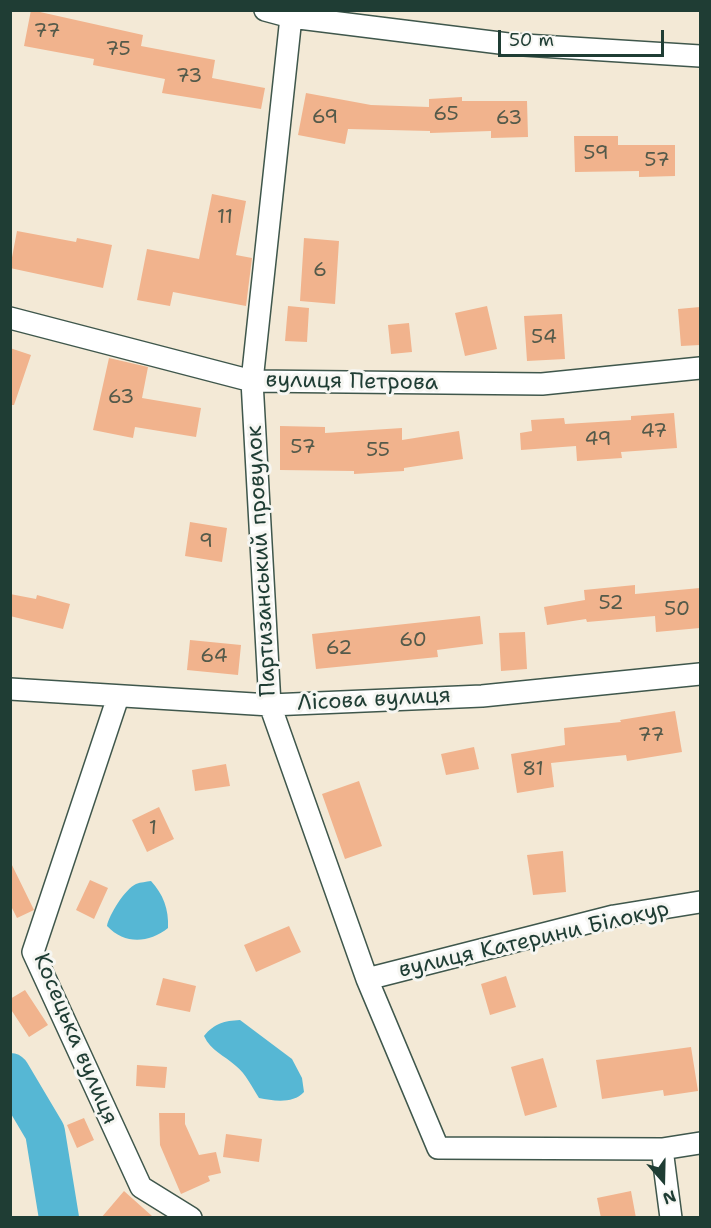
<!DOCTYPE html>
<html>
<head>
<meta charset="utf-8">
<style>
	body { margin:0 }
	#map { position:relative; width:711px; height:1228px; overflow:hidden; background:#f3e9d6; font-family:"Shantell Sans",sans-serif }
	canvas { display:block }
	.frame { position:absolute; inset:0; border:12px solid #1f3d34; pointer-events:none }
	.north { position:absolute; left:633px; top:1150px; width:60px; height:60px; -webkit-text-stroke:4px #f6f6f2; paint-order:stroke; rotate:160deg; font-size:16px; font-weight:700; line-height:24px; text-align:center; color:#1f3d34 }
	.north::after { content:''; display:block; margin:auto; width:21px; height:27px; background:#1f3d34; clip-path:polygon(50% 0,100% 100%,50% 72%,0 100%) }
	.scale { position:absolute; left:498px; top:30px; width:166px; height:27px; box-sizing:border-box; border:3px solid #1f3d34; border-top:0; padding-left:8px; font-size:18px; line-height:21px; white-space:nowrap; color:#1f3d34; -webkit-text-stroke:4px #f6f6f2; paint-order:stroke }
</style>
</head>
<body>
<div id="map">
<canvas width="711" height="1228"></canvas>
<div class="frame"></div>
<div class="north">N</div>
<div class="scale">50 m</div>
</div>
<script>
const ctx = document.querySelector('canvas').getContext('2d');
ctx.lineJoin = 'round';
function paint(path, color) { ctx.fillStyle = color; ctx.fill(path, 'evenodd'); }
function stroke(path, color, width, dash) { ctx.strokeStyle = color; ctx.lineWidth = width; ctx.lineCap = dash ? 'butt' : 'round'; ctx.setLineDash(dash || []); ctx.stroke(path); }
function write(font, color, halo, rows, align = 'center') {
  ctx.font = font + ' "Shantell Sans",sans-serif'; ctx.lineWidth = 6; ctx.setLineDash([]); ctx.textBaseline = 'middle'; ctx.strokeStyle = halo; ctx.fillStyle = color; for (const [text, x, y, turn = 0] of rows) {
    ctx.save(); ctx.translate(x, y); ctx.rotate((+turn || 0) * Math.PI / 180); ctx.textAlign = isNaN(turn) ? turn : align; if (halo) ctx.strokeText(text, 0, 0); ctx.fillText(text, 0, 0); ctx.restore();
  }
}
paint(new Path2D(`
	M151 881C163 894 169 909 168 928 149 943 125 945 107 926 109 915 125 889 136 884 141 882 146 882 151 881Z
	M240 1020 292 1059 302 1078 304 1092C293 1104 274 1101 259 1098 252 1087 246 1074 236 1066 224 1055 211 1051 204 1036 215 1023 224 1021 240 1020Z`), '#56b7d4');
stroke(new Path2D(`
	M10 1073 45 1132 59 1218`), '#56b7d4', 40);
paint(new Path2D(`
	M31 10 143 35 141 46 215 60 212 78 265 88 261 109 162 93 165 79 93 65 94 59 24 46Z
	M306 93 371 105 429 107V99L462 97V101H527L528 137 491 138V131L430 133V131L348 129 345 144 298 135Z
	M574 136H618V145H675V176L639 177V171L575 172Z
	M212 194 246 201 236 255 252 258 246 306 173 292 170 306 137 300 147 249 199 259Z
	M17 231 76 242 77 238 112 245 103 288 10 268Z
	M304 238 339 241 335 304 300 301Z
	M288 306 309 308 307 342 285 341Z
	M487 306 497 349 465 356 455 313Z
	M700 307V345L681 346 678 309Z
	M562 314 565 359 527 361 524 316Z
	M409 323 412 352 391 354 388 325Z
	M10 348 31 355 14 405H10Z
	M109 358 148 367 142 398 201 408 196 437 135 427 133 438 93 430Z
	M674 413 677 448 621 452 622 458 577 461 576 446 521 450 520 433 532 431 531 420 564 418 565 424 631 420V416Z
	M280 426 325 427V433L402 428V440L459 431 463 459 404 468V471L354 474V471L280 470Z
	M190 522 227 528 222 562 185 556Z
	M635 585V594L700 588V628L656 632 655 616 587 622 586 619 547 625 544 607 585 600 584 590Z
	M10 594 36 599 37 595 70 604 63 629 10 616Z
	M480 616 483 644 437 650 438 657 316 669 312 634Z
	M525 632 527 669 501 671 499 633Z
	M190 640 241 645 238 675 187 670Z
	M675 711 682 752 627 761 626 755 551 763 554 787 517 793 511 754 565 745 564 728 621 722 620 720Z
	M474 747 479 769 446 775 441 754Z
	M226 764 230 786 195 791 192 770Z
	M359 781 382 846 345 859 322 794Z
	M159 807 174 839 147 852 132 820Z
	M563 851 566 892 533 895 527 855Z
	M10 861 34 910 17 918 10 904Z
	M90 880 108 888 94 919 76 910Z
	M289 926 301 952 256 972 244 945Z
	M506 976 516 1007 490 1015 481 984Z
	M163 978 196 986 190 1012 156 1005Z
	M25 990 48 1025 29 1037 10 1008V999Z
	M691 1047 698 1091 664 1096 663 1090 602 1099 596 1060Z
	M543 1058 557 1107 525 1116 511 1067Z
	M137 1065 167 1067 165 1088 136 1086Z
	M159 1113H185V1124L199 1155 216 1152 221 1173 208 1176 210 1181 181 1194 160 1145Z
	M84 1118 94 1140 77 1148 67 1125Z
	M226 1134 262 1139 259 1162 223 1157Z
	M124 1191 152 1216 153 1218H101Z
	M631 1191 636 1218H601L597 1198Z`), '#f1b38d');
const minor = new Path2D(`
	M265 10 291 17 508 44 700 56
	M291 17 252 381 270 705 367 979 438 1148 662 1149 700 1143
	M10 318 252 381 542 384 700 368
	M10 689 270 705 482 696 700 674
	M118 697 33 952 141 1187 191 1218
	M367 979 614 916 700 902
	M662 1149 671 1218`);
stroke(minor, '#3f574c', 24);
stroke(minor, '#fff', 21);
write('20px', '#545a4a', null, [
	["77",47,32],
	["75",118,50],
	["73",189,77],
	["65",446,115],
	["69",325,118],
	["63",509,119],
	["59",596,154],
	["57",657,161],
	["11",225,218],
	["6",320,271],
	["54",544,338],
	["63",121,398],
	["47",654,432],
	["49",598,440],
	["57",303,448],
	["55",378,451],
	["9",206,542],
	["52",611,604],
	["50",677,610],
	["60",413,641],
	["62",339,649],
	["64",214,657],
	["77",651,736],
	["81",533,770],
	["1",153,829]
]);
write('22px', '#1f3d34', '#f6f6f2', [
	["вулиця Петрова",352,382,1],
	["Партизанський провулок",262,561,-93],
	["Лісова вулиця",374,700,-3],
	["вулиця Катерини Білокур",534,940,-13],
	["Косецька вулиця",75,1039,67]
]);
</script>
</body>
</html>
